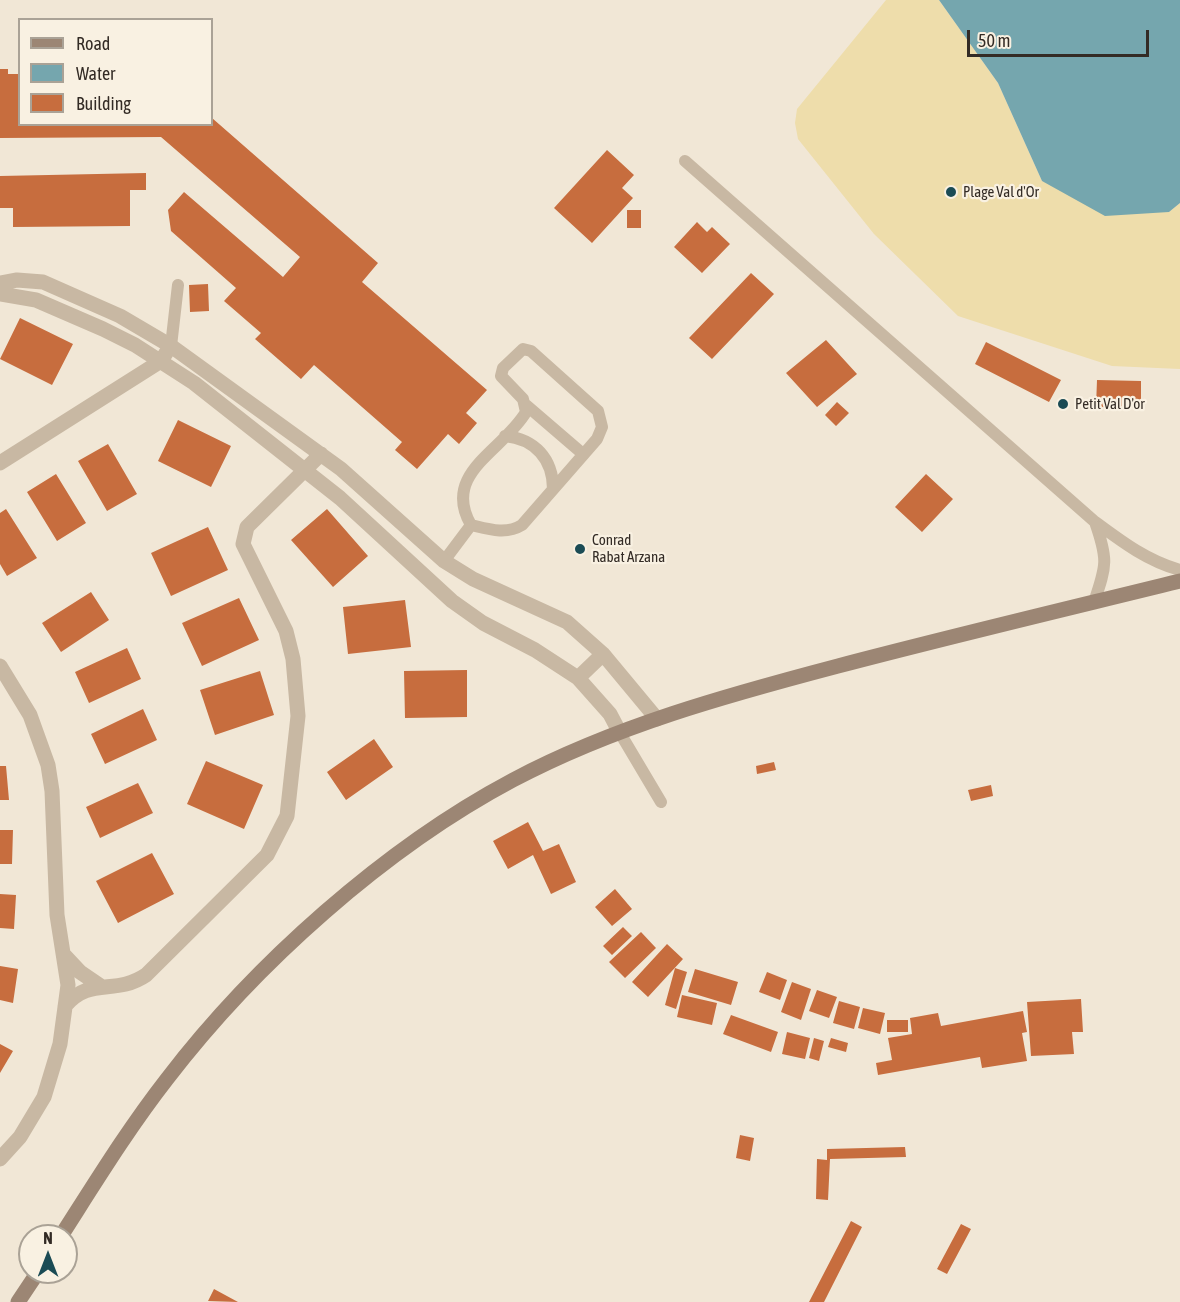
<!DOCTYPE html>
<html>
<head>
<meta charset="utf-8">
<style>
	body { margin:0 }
	#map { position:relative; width:1180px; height:1302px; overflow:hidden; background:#f1e7d6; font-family:"Asap Condensed",sans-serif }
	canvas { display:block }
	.legend { position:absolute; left:18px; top:18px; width:195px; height:108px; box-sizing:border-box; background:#f9f1e2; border:2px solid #aaa296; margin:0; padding:8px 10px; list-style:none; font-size:18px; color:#332b25 }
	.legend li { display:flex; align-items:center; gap:12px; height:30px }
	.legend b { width:30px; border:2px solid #aaa296 }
	.north { position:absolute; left:18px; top:1224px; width:60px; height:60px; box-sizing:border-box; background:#f9f1e2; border:2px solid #aaa296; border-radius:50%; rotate:0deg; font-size:16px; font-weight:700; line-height:24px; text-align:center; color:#332b25 }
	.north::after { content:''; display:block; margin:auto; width:21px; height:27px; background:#1b4b54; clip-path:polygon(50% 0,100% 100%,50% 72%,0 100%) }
	.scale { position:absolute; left:967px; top:30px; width:182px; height:27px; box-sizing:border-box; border:3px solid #332b25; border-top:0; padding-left:8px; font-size:18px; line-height:21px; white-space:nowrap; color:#332b25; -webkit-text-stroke:4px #f9f1e2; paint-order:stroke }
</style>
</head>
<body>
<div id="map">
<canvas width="1180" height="1302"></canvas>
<ul class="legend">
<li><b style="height:8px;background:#9c8674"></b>Road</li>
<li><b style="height:16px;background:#75a6ae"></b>Water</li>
<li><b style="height:16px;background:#c76d3e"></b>Building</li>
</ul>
<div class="north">N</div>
<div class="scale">50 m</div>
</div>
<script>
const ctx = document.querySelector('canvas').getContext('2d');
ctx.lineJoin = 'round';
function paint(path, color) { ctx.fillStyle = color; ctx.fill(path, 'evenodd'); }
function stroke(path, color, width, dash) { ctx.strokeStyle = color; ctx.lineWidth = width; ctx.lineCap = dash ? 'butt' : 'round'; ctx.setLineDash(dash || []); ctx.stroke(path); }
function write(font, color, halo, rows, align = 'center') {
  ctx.font = font + ' "Asap Condensed",sans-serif'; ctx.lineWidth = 4.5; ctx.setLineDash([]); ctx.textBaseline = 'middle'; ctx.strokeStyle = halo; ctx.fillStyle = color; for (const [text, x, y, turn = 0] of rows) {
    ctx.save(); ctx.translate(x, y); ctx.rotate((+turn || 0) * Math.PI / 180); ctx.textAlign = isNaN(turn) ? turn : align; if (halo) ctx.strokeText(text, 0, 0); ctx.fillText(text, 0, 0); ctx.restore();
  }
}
paint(new Path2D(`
	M886 0H939L998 83 1042 181 1169 212 1180 203V369L1112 366 958 316 874 234 798 139 795 123 797 109Z`), '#eeddab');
paint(new Path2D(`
	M939 0H1180V203L1169 212 1105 216 1042 181 998 83Z`), '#75a6ae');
paint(new Path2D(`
	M0 69H8V74H20V124H212V118L378 263 362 282 487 390 466 413 477 423 459 444 448 434 417 469 395 450 402 442 314 365 301 379 255 339 261 333 224 301 236 288 171 231 168 210 184 192 283 277 300 257 161 137 0 138Z
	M607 150 634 175 622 188 633 198 592 243 554 208Z
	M146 173V190H130V226L13 227V208H0V176Z
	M627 210H641V228H627Z
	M697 222 707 232 712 227 730 244 702 273 674 247Z
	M751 273 774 294 712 359 689 338Z
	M208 284 209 311 190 312 189 285Z
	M20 318 73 344 52 385 0 359Z
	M826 340 857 374 817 407 786 373Z
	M986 342 1061 380 1049 402 975 364Z
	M1097 380 1141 381V408L1096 407Z
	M837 402 849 413 836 426 825 415Z
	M178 420 231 446 211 487 158 461Z
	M108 444 137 494 107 511 78 461Z
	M56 474 86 523 57 541 27 492Z
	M926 474 953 499 922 532 895 507Z
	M6 509 37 558 7 576 0 564V513Z
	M327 509 368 556 333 587 291 540Z
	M208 527 228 570 171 596 151 553Z
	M91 592 109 620 61 652 42 623Z
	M239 598 259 640 202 666 182 623Z
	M405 600 411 647 348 654 343 607Z
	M127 648 141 679 89 703 75 672Z
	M467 670V717L405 718 404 671Z
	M260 671 274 715 215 735 200 690Z
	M143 709 157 740 105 764 91 734Z
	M374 739 393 767 346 800 327 772Z
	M206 761 263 785 244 829 187 804Z
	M774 762 776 770 757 774 756 766Z
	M0 766H6L9 800H0Z
	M138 783 153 813 100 838 86 807Z
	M991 785 993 796 971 801 968 790Z
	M528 822 543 851 559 844 576 882 551 894 533 855 508 869 493 841Z
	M0 830H13L12 864H0Z
	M152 853 174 894 118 923 96 881Z
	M615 889 632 909 612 926 595 907Z
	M0 894 16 895 14 929 0 928Z
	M623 927 632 936 612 955 603 946Z
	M641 932 656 948 625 978 609 962Z
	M667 944 683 959 648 997 632 982Z
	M0 966 18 969 13 1003 0 1000Z
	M675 968 687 972 676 1009 665 1005Z
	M695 969 738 982 731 1005 688 992Z
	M767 972 787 980 780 1000 759 992Z
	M792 982 811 989 801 1020 781 1012Z
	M817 990 837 997 829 1018 809 1011Z
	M682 995 717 1003 712 1025 677 1017Z
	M1081 999 1083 1032H1072L1074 1054 1031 1056 1027 1002Z
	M839 1001 860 1007 854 1029 833 1023Z
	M863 1008 885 1013 880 1034 858 1028Z
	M1023 1011 1027 1032 1022 1033 1027 1061 982 1068 980 1057 878 1075 876 1063 892 1060 888 1038 912 1034 910 1018 938 1013 941 1026Z
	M731 1015 778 1032 771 1052 723 1034Z
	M887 1020H908V1032H887Z
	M787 1032 810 1038 805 1059 782 1054Z
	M814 1038 824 1041 819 1061 809 1058Z
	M831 1038 848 1043 846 1052 828 1047Z
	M0 1044 13 1051 0 1073Z
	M740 1135 754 1138 750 1161 736 1158Z
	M905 1147 906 1157 830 1159 828 1200 816 1199 817 1159 827 1160V1149Z
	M851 1221 862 1227 824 1302H809Z
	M961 1224 971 1229 947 1274 937 1269Z
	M214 1289 238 1302 208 1301Z`), '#c76d3e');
stroke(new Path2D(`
	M685 161 1094 521C1121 541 1147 561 1180 570
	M171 346 178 285
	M523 349 531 351 598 411 602 427 597 439 522 525C506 535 488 529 471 525 441 473 503 451 526 412L523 399 501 376 503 368Z
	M526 405 583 454
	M505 436C535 439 553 459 553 489
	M444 561 471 525
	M1094 602C1107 565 1108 559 1095 522
	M620 733 661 802`), '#c8b8a3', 12);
stroke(new Path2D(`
	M0 283 17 280 43 282 120 316 171 346 341 469 444 561 473 579 567 622 603 654 657 719
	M0 294 36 300 103 329 135 345 194 383 340 498 452 601 483 623 535 650 578 678 610 714 620 733
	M0 463 161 361 166 353
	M0 666 30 715 48 765 52 791 57 915 68 985 60 1044 44 1097 20 1137 0 1159
	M578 678 603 654
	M65 956 80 972 102 987
	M65 1006C90 976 115 996 146 975L267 855 287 816 298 716 293 659 286 631 243 544 247 527 321 454`), '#c8b8a3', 15);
stroke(new Path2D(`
	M61 1236C95 1183 128 1129 167 1079 255 964 385 848 513 780 615 726 728 695 838 666 952 636 1066 609 1180 581
	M18 1302 38 1272`), '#9c8674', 15);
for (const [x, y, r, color] of [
	[951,192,6,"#1b4b54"],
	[1063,404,6,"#1b4b54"],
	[580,549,6,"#1b4b54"]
]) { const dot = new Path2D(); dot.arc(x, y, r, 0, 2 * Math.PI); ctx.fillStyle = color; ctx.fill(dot); stroke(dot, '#f9f1e2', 2); }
write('15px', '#332b25', '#f9f1e2', [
	["Plage Val d'Or",963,192],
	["Petit Val D'or",1075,404],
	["Conrad",592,540],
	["Rabat Arzana",592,557]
], 'left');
</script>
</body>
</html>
